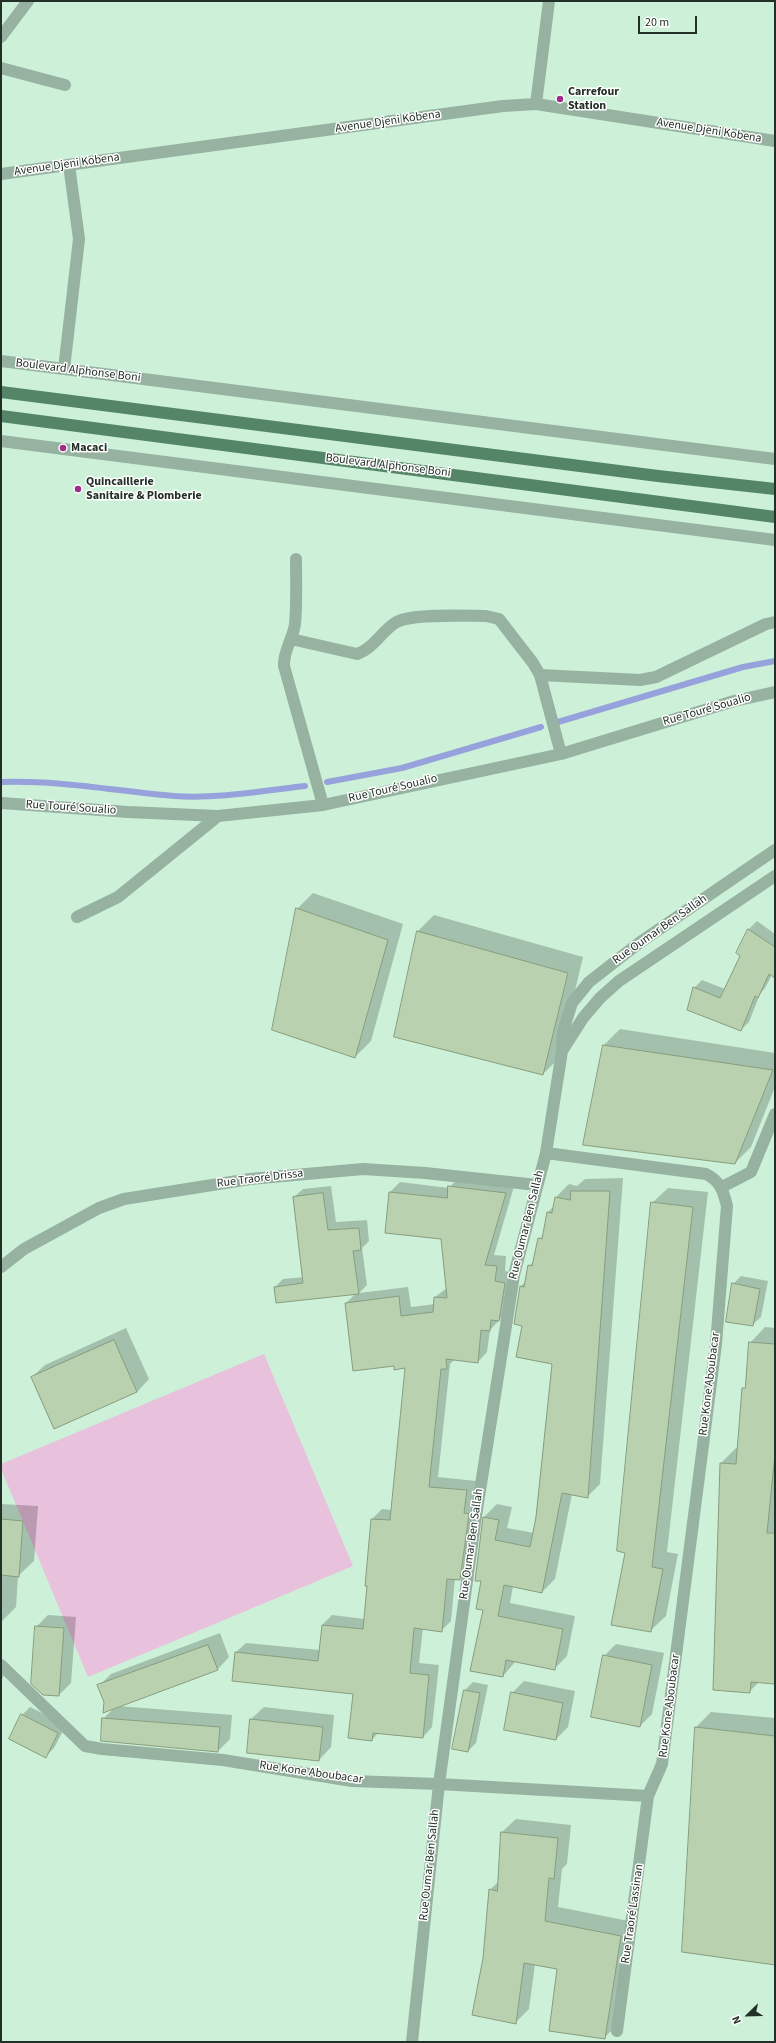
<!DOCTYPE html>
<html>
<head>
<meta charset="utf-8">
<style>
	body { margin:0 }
	#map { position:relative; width:776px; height:2043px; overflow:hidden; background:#ccf1d8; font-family:"Source Sans 3",sans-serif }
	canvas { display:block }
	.frame { position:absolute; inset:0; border:2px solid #223027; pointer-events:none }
	.north { position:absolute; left:728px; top:1995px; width:40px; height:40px; -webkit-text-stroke:3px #fff; paint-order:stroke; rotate:247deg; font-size:11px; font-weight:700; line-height:16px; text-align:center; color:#223027 }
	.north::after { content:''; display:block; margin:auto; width:14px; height:18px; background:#223027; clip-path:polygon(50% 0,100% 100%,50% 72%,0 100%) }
	.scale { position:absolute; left:638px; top:16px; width:59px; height:18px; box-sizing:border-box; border:2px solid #223027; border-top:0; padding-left:5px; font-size:12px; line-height:14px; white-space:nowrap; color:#223027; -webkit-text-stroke:3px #fff; paint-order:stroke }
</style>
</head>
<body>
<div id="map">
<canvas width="776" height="2043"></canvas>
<div class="frame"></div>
<div class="north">N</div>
<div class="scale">20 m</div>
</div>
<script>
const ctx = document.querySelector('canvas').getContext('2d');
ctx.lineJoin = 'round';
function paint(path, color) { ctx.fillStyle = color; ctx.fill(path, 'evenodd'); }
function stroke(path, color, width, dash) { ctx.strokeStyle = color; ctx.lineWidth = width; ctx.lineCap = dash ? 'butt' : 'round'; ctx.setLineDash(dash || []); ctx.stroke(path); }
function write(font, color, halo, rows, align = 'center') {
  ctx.font = font + ' "Source Sans 3",sans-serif'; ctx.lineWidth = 3; ctx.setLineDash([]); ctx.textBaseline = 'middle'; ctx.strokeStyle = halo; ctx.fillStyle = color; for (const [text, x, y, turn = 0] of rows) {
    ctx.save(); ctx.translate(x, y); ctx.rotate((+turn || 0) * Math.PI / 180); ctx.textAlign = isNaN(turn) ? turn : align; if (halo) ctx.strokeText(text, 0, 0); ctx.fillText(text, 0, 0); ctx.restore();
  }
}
paint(new Path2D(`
	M264 1354 353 1566 88 1677 1 1469V1464Z`), '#e8c1dd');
paint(new Path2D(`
	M313 893 403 924 371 1041 355 1057 297 909Z
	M434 915 583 957 559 1058 543 1074 395 1036 418 931Z
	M757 921 775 934V977L772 975 765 988 760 994 749 1022 741 1030 694 988 702 980 725 989 741 956 737 953 749 929Z
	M620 1029 775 1053V1087L751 1147 735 1163 604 1045Z
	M459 1177 515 1183 494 1255 506 1256 505 1271 514 1273 509 1310 490 1330 487 1352 478 1362 455 1359 450 1364 438 1477 476 1481 469 1569 459 1579 455 1578 451 1621 441 1631 423 1628 419 1663 439 1665 432 1727 423 1737 379 1732 372 1740 354 1693 236 1652 246 1643 320 1650 322 1625 332 1615 365 1619 368 1585H366L372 1519 382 1509 392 1510 406 1367 395 1365 346 1303 356 1293 275 1287 283 1279 304 1277 294 1197 303 1189 331 1186 336 1222 367 1220 369 1241 362 1248 367 1285 359 1293 408 1287 411 1307 435 1304V1297L447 1288 442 1238 390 1192 400 1182 449 1188Z
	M623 1178 600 1484 587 1497 572 1494 555 1579 542 1592 513 1586 510 1603 575 1616 567 1656 554 1669 516 1661 503 1676 484 1610 482 1581 484 1517 497 1504 512 1507 507 1528 534 1533 553 1363 524 1325 521 1286 526 1281 529 1266 534 1261 539 1239 544 1234 548 1212 555 1205 556 1197 569 1184 577 1186 585 1179Z
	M668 1188 708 1192 667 1552 678 1554 666 1616 650 1631 626 1552 652 1203Z
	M741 1276 768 1281 761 1317 752 1325 733 1284Z
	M765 1327 775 1328V1683L759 1682 749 1692 714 1689 721 1463 736 1448H738L750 1343Z
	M126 1328 149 1379 137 1392 32 1377 45 1365Z
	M1 1504 38 1506 34 1561 18 1576 16 1607 1 1622Z
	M48 1615 76 1617 71 1683 59 1695 36 1627Z
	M220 1633 229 1657 217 1670 118 1706 232 1715 230 1739 218 1751 103 1719 114 1708 105 1702 99 1686 111 1674Z
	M616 1644 664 1653 652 1714 640 1726 604 1656Z
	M1 1666 7 1669 1 1681Z
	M524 1681 575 1691 568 1727 556 1739 512 1693Z
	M473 1682 488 1685 476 1743 468 1751 465 1690Z
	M30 1707 66 1725 54 1748 46 1756 22 1715Z
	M264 1707 334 1715 331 1747 319 1760 251 1719Z
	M711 1712 775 1718V1964L695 1728Z
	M516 1819 571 1825 567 1864 562 1869 558 1907 634 1922 618 2024 605 2037 558 1969 535 1964 529 2009 515 2023 484 1958 490 1890 498 1882 502 1832Z`), '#0003');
stroke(new Path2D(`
	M558 722 743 667 775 661
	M1 782C59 780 116 791 174 796 217 799 262 791 305 786
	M327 782 402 768 541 727`), '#97a1db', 6);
const building = new Path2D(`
	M296 908 388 940 355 1058 272 1030Z
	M748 929 775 947V978L769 974 758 998 755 996 741 1031 687 1010 693 987 720 998 740 956 736 953Z
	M417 931 568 973 543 1075 394 1037Z
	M603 1045 773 1070 735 1164 583 1145Z
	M448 1186 506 1193 485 1265 497 1266 495 1281 505 1283 499 1321 491 1320 490 1331 481 1330 478 1363 446 1359 447 1369H441L429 1487 467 1490 464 1513 469 1514 460 1580 447 1579 442 1632 414 1628 410 1673 429 1675 423 1738 373 1733 372 1741 348 1738 353 1694 232 1681 235 1652 318 1661 322 1625 363 1629 367 1586H365L371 1519 390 1520 405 1368 394 1370V1366L353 1371 345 1303 399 1296 401 1316 433 1312 434 1297 447 1298 441 1239 385 1233 389 1192 447 1198Z
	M571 1191H610L588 1498 562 1493 542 1593 504 1585 498 1616 563 1629 555 1670 506 1660 503 1677 470 1671 483 1610 476 1609 481 1581H475L483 1517 499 1520 495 1540 530 1547 536 1517 552 1364 516 1357 522 1326 514 1324 520 1286 524 1287 528 1265 532 1266 538 1238 542 1239 547 1212 552 1213 555 1197 570 1200Z
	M323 1193 328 1230 359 1228 361 1250 353 1251 359 1294 276 1303 274 1287 303 1283 293 1197Z
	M651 1202 693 1207 652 1567 663 1569 651 1632 611 1625 625 1553 617 1551Z
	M732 1283 760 1289 753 1326 726 1322Z
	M114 1340 137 1392 54 1429 31 1377Z
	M749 1342 775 1344V1454L767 1533H775V1684L751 1682 750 1693 713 1690 720 1463 736 1464 742 1388H745Z
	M1 1519 23 1521 19 1577 1 1575Z
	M35 1626 64 1628 59 1696 43 1695 31 1684Z
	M208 1645 218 1670 103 1713 104 1702 97 1685Z
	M603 1655 652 1665 640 1727 591 1717Z
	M464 1690 480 1693 468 1752 452 1749Z
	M511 1692 563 1703 556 1740 504 1730Z
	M21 1714 58 1733 46 1758 9 1739Z
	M102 1718 220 1727 218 1752 101 1741Z
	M250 1719 323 1727 319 1761 247 1753Z
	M695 1727 775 1736V1965L682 1952Z
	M501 1832 558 1838 554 1879 549 1878 545 1921 621 1936 605 2039 549 2031 557 1969 524 1963 516 2024 472 2015 483 1958 489 1889 497 1891Z`);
paint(building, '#bad1b0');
stroke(building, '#879c7d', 1);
stroke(new Path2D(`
	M1 37 28 1
	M1 68 65 85
	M536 104 549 1
	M1 174 503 106 536 104 775 141
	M1 361 775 459
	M64 369 79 239 69 165
	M1 441 775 540
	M296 559C296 580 297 603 295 624 293 639 283 651 284 666L323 805
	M291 639 357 654C374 648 381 632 395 623 409 613 467 616 486 616L499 619 533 663 540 675 561 754
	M540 675 640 680 656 677 766 624 775 622
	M1 803 128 812 218 816 323 805 561 754 734 701 775 692
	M77 917 118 897 218 816
	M562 1049 563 1031 572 1003 589 982 639 943 775 850
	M722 1187 751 1172 775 1114
	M1 1267 24 1249 99 1208 124 1199 250 1179 363 1169 425 1173 537 1185
	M1 1665 85 1746 102 1749 223 1760 352 1781 439 1784 648 1796 662 1764 716 1344 727 1206C723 1190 720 1181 706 1174L546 1153
	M617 2031 648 1796
	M412 2042 439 1784 476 1516 514 1275 546 1153 562 1051 583 1018 600 998 619 981 775 876`), '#97b2a0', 12);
stroke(new Path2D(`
	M1 392 658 476 775 489
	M1 416 775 517`), '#538566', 12);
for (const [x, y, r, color] of [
	[560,99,4,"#9f2d8a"],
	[63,448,4,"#9f2d8a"],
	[78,489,4,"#9f2d8a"]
]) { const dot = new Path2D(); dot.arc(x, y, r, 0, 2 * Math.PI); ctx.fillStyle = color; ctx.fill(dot); stroke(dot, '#fff', 1.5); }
write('bold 12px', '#223027', '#fff', [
	["Carrefour",568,92],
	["Station",568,106],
	["Macaci",71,448],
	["Quincaillerie",86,482],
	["Sanitaire & Plomberie",86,496]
], 'left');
write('12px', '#223027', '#fff', [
	["Avenue Djeni Kobena",388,122,-8],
	["Avenue Djeni Kobena",709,131,9],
	["Avenue Djeni Kobena",67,165,-8],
	["Boulevard Alphonse Boni",78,371,7],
	["Boulevard Alphonse Boni",388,466,7],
	["Rue Touré Soualio",707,710,-16],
	["Rue Touré Soualio",393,789,-13],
	["Rue Touré Soualio",71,808,4],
	["Rue Oumar Ben Sallah",660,930,-35],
	["Rue Traoré Drissa",260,1179,-7],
	["Rue Oumar Ben Sallah",527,1225,-76],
	["Rue Kone Aboubacar",710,1384,-83],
	["Rue Oumar Ben Sallah",472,1544,-82],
	["Rue Kone Aboubacar",670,1706,-83],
	["Rue Kone Aboubacar",311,1773,8],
	["Rue Oumar Ben Sallah",430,1865,-84],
	["Rue Traoré Lassinan",633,1914,-82]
]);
</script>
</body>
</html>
